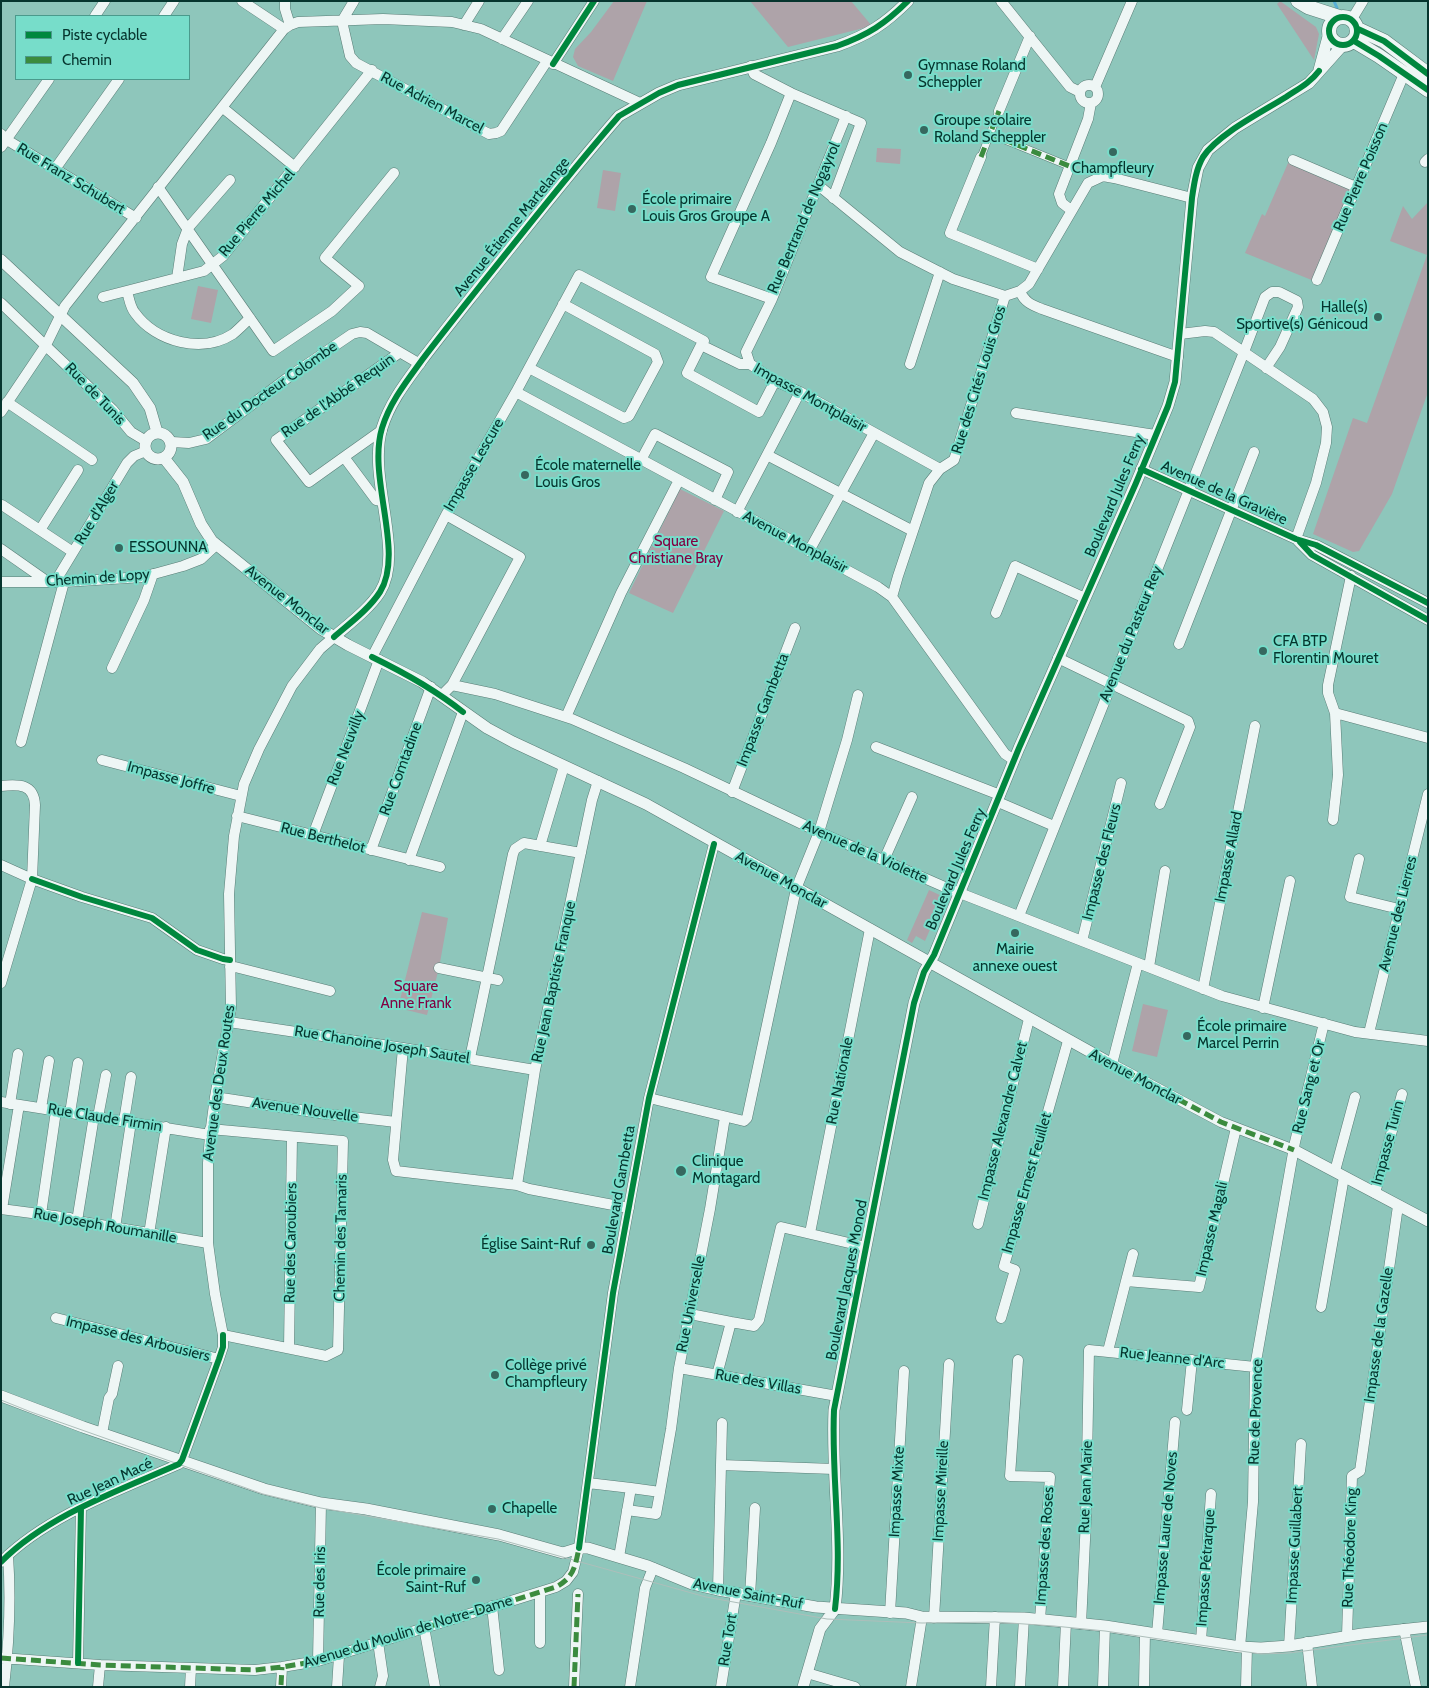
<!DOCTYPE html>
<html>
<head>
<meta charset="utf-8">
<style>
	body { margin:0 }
	#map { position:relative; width:1429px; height:1688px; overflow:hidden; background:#8ec6bb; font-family:Cabin,sans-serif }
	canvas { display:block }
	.frame { position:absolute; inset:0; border:2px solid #06352e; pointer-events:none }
	.legend { position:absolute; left:15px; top:15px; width:175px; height:65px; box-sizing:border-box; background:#77ddca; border:1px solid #4a9a8c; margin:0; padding:6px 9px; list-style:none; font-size:15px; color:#06352e }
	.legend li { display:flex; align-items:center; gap:10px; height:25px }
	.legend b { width:25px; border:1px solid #4a9a8c }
</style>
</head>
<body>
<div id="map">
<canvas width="1429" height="1688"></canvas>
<div class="frame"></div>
<ul class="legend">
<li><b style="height:6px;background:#00873e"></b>Piste cyclable</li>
<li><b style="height:6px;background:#3b8b3e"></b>Chemin</li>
</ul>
</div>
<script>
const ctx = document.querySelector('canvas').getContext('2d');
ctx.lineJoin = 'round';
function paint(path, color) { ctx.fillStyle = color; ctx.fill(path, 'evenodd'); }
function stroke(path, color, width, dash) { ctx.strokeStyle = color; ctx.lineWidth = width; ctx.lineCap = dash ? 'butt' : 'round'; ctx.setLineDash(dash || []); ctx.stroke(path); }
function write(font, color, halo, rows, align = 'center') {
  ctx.font = font + ' Cabin,sans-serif'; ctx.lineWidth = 4; ctx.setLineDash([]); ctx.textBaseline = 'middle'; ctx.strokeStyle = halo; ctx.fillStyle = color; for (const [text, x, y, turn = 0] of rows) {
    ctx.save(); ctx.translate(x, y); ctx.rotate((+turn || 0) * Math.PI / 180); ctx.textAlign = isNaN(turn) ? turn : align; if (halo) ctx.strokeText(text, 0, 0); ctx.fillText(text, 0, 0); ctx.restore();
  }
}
paint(new Path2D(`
	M614 1H647L613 81 578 66 573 57 575 49 591 32Z
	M750 1H851L872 26 788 47Z
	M1280 1 1316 27 1319 34 1314 60 1277 4Z
	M877 148 901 149 900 164 876 162Z
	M1288 163 1350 190 1314 281 1245 253 1262 214 1265 216Z
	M603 170 621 173 615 211 597 208Z
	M1428 202V392L1392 494 1359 551 1353 552 1313 534 1353 418 1367 423 1427 255 1390 241 1403 206 1412 219Z
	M198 286 218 290 211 323 191 319Z
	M680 489 724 511 673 613 629 593Z
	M929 890 944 897 925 941 916 936 912 943 907 940Z
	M422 912 448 918 439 968 427 1015 398 1008Z
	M1143 1004 1168 1010 1157 1057 1132 1051Z`), '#aea3a9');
stroke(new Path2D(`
	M1334 1 1337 8`), '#58aed6', 3);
const pedestrian = new Path2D(`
	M990 134 1069 166
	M981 157 999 111`);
const minor = new Path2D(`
	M242 1 284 29
	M285 1V9L290 25
	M354 1 342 21 350 56 356 63 489 134 496 133 501 131 547 61
	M1001 1 1070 87 1080 92
	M95 16 105 1
	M164 16 174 1
	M1352 19 1363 1
	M464 25 479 1
	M502 39 528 1
	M553 64 594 1
	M751 66 754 74 791 93 861 123 833 198
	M1080 94a9 9 0 1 1 18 0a9 9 0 1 1-18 0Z
	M1095 87 1132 1
	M791 93 771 143 711 277 772 299 846 116
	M223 108 295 167
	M999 111 1030 36
	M1 134 7 140 136 218
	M1 147 49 79
	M981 157 950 233 1038 269
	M1293 160 1356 187
	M1425 162 1428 159
	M55 169 119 79
	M818 185 900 252 953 279 1005 296 1020 291 1029 284 1088 183 1103 176 1114 178 1192 198
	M158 187 273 351 332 311 359 286 325 258 394 173
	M1071 210 1062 203 1059 194 1088 119 1091 103
	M177 278 182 244 188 228 230 180
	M1317 280 1404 74
	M127 291C129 298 130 307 135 313 156 342 202 354 233 334 239 329 245 323 250 318
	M1020 291C1024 302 1032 305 1042 309L1178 357
	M103 297 204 271 223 256 372 70
	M1 303 112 409 131 432 146 441
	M1180 334 1205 331 1214 332 1313 399 1323 412 1327 427 1326 443 1316 483 1296 539
	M701 345 687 373 759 412 775 381
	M750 364 746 352 772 299
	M910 364 940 272
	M529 368 624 418 629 416 658 362 655 354 563 304
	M516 392 878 587 892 597 1005 754 1014 760
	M7 402 92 460
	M1 412 46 345 65 306 284 29 290 25 298 22 383 19 452 22 481 29 640 103
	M1016 413 1155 435
	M172 442 189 443 206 439 290 376 352 334 360 332 367 333 420 364
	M767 455 913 531
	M344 457 382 430
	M641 460 655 434 728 472 715 500
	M1141 469 1296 539 1316 545 1428 603
	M382 501 376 500 344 457 309 482 276 440 399 353
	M2 505 73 552
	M737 512 800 392
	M40 530 78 470
	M1298 541 1312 555 1428 620
	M1 549 48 582
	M809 551 874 433
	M1351 576 1328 685V693L1335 713 1428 738
	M1 582H64L143 577 183 566 201 559 216 545
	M55 582 127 463 134 456 146 451
	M892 597 898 576 929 483 940 469 954 460 1005 296
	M996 613 1015 566 1085 598
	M1179 644 1254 452
	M372 657 446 515 516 392 579 275 704 341 701 345 740 364H750L775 381 800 392 940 469
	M1058 658 1188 721 1190 727 1160 804
	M112 668 144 600 153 574
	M452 685 495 694 572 719 684 768 819 832 947 888 1222 996 1355 1032 1428 1041
	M442 695 452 685 520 557 446 515
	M566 717 621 593 679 480
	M21 742 64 582
	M876 747 1000 795
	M102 760 241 796
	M1 786C19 784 34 784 35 805L32 879 1 983
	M732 792 795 628
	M998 802 1054 826
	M237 816 440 867
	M1333 820 1338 775 1335 713
	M313 835 379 660
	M540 846 564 766
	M371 850 431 687
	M1359 859 1350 897 1399 909
	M409 860 463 712
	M884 860 912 797
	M1 865 32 879 82 897 152 918 197 950 223 959 230 960
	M1019 916 1244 352 1265 297 1272 292H1279L1297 301 1298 307 1280 347 1266 368
	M1082 941 1121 783
	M1138 963 1112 1064 1221 1122 1294 1150
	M230 967H235L330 991
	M1149 967 1165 871
	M439 968 498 980
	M1203 989 1255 726
	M1263 1008 1290 881
	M229 1022 403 1048 535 1070
	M1369 1033 1428 794
	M403 1048 393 1160 396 1171 517 1185 529 1189 629 1208
	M470 1058 513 854 515 849 524 843 581 853
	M215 1097 326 1114 396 1122
	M649 1098 744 1121 747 1118 796 889 819 832 847 740 858 695
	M1 1102 210 1135
	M10 1104 18 1054
	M41 1108 49 1061
	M70 1113 78 1063
	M98 1117 106 1075
	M124 1121 131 1077
	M210 1129 343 1141 338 1350 326 1356 223 1335
	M1335 1171 1355 1097
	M517 1185 535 1070 592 800 598 781
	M1375 1193 1402 1094
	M1 1209 70 1218 77 1221 208 1243
	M2 1209 19 1105
	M41 1214 56 1111
	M77 1221 94 1116
	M978 1224 1029 1019
	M115 1228 131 1122
	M810 1233 870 929
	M149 1234 166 1127
	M1126 1281 1133 1254
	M1321 1307 1344 1177
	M690 1314 731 1322
	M56 1318 219 1359
	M1001 1318 1015 1270 1004 1266 1068 1041
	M289 1348 292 1137
	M1108 1351 1126 1281 1199 1287 1236 1128
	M1018 1360 1010 1476 1050 1477 1040 1620
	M679 1368 837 1396
	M717 1375 731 1322 754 1326 759 1320 781 1227 866 1247
	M1187 1410 1192 1360
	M102 1433 109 1398 112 1394 118 1366
	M721 1465 834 1469
	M588 1483 631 1488 619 1557
	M660 1492 671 1429 679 1368 710 1209 725 1117
	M627 1510 656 1514 660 1492 631 1488
	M1 1562C46 1516 120 1490 179 1464L182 1460 219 1359 223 1347V1335L215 1294 208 1243V1163L210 1135 215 1097 231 1008 229 894 234 836 244 784 259 749 292 686 320 649 334 637
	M718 1590 722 1423
	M540 1592V1643
	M750 1596 755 1508
	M492 1606 499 1670
	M890 1613 904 1371
	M934 1618 949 1364
	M1081 1624 1086 1519 1089 1350 1255 1367
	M424 1627 435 1687
	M1404 1629 1416 1687
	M1157 1634 1175 1422
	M1347 1636 1352 1476 1360 1471 1361 1464 1398 1206
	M1201 1641 1211 1494
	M378 1642 383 1676 380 1687
	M1307 1642 1312 1687
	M1289 1646 1301 1444
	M1240 1647 1253 1502 1255 1367 1295 1142 1324 1023
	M1 1658 100 1665 255 1670 282 1667 318 1661 556 1587 566 1581 573 1572 579 1548 613 1293 649 1098 714 844
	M318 1661 321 1503
	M78 1663 81 1508
	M807 1673 855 1687
	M4 1687C9 1644 11 1598 8 1555
	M98 1687 100 1665
	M190 1687 191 1668
	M281 1687 282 1667
	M337 1687 339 1656
	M574 1687 578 1594
	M630 1687 645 1588 653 1568
	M721 1687 736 1593
	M911 1687 922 1617
	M991 1687 995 1617
	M1020 1687 1024 1618
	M1063 1687 1066 1622
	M1103 1687 1105 1626
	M1144 1687 1145 1633
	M1246 1687 1247 1647`);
const tertiary = new Path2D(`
	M1319 70 1329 33
	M1 260 133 383 150 408 157 432
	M145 446a13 13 0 1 1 26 0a13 13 0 1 1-26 0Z
	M164 458 183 482 201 524 212 541 321 629 348 645 422 682 487 728 513 742 646 804 1112 1064
	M334 637C350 623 369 609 380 592 405 552 367 478 382 428 390 402 406 382 422 360 441 335 461 310 480 286 526 229 571 171 619 116L659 93 678 85 837 46C868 35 885 24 908 1
	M1294 1150 1428 1221
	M1 1396 83 1427 264 1489 321 1503 366 1509 499 1535 563 1553 579 1548H588L648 1566 692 1584 718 1590 816 1607 906 1613 922 1617 1024 1618 1105 1626 1240 1647 1261 1648 1289 1646 1362 1634 1428 1627
	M835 1609C843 1543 831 1476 834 1410L914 1003 924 972 934 955 1019 748 1136 483 1168 406 1175 382 1192 198 1198 168 1208 150 1235 128 1309 83 1342 46
	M803 1687 820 1629 835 1609`);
const secondary = new Path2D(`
	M1298 1 1308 7 1339 17
	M1329 31a14 14 0 1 1 28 0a14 14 0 1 1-28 0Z
	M1358 29 1384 41 1428 74
	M1354 41 1379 56 1428 90`);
stroke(pedestrian, '#597d76', 8);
stroke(minor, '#597d76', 11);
stroke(tertiary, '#597d76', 12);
stroke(secondary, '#597d76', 15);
stroke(pedestrian, '#eef6f5', 7);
stroke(minor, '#eef6f5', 10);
stroke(tertiary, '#eef6f5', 11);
stroke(secondary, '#eef6f5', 14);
stroke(new Path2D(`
	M1 1400 31 1412 263 1494 321 1508 498 1539 706 1597 827 1619 922 1623 995 1622 1054 1626 1105 1631 1261 1654 1289 1653 1428 1635`), '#adbeba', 1);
stroke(new Path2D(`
	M990 134 1069 166
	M981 157 999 111
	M1112 1064 1221 1122 1294 1150
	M1 1658 100 1665 255 1670 282 1667 318 1661 556 1587C574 1577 575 1567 579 1548
	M281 1685 282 1667
	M574 1687 578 1594`), '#3b8b3e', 5, [10, 5]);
stroke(new Path2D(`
	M1329 31a14 14 0 1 1 28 0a14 14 0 1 1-28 0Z
	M1358 29 1384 41 1428 74
	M1354 41 1379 56 1428 90
	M553 64 594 1
	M1141 469 1296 539 1316 545 1428 603
	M1300 542 1312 555 1428 620
	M334 637C350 623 369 609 380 592 405 552 367 478 382 428 390 402 406 382 422 360 441 335 461 310 480 286 526 229 571 171 619 116L659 93 678 85 837 46C868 35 885 24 908 1
	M372 657C405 673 434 689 463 712
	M32 879 82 897 152 918 197 950 223 959 230 960
	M579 1548 613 1293 649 1098 714 844
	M1 1562C46 1516 120 1490 179 1464L182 1460 219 1359 223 1347V1335
	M835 1609C843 1543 831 1476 834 1410L914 1003 924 972 934 955 1019 748 1136 483 1168 406 1175 382 1192 198C1194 184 1196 169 1203 157 1218 134 1262 112 1286 97 1298 89 1310 83 1319 71
	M78 1663 81 1508`), '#00873e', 6);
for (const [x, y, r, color] of [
	[908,75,5,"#36685f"],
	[924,130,5,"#36685f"],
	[1113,152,5,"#36685f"],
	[632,209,5,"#36685f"],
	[1378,317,5,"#36685f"],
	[525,475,5,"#36685f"],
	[119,548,5,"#36685f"],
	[1263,651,5,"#36685f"],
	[1015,933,5,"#36685f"],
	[1187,1036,5,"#36685f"],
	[681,1171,6,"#36685f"],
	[591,1245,5,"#36685f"],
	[495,1375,5,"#36685f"],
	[492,1509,5,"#36685f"],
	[476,1580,5,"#36685f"]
]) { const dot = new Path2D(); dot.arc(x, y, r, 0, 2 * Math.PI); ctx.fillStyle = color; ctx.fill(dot); stroke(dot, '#77ddca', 2); }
write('15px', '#06352e', '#77ddca', [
	["Gymnase Roland",918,66],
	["Scheppler",918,83],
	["Groupe scolaire",934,121],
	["Roland Scheppler",934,138],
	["Champfleury",1113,169,"center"],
	["École primaire",642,200],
	["Louis Gros Groupe A",642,217],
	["Halle(s)",1368,308,"right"],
	["Sportive(s) Génicoud",1368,325,"right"],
	["École maternelle",535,466],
	["Louis Gros",535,483],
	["ESSOUNNA",129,548],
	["CFA BTP",1273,642],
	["Florentin Mouret",1273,659],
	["Mairie",1015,950,"center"],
	["annexe ouest",1015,967,"center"],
	["École primaire",1197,1027],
	["Marcel Perrin",1197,1044],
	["Clinique",692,1162],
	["Montagard",692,1179],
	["Église Saint-Ruf",581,1245,"right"],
	["Collège privé",505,1366],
	["Champfleury",505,1383],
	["Chapelle",502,1509],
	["École primaire",466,1571,"right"],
	["Saint-Ruf",466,1588,"right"]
], 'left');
write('15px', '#06352e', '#77ddca', [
	["Rue Adrien Marcel",432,103,28],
	["Rue Pierre Poisson",1361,177,-67],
	["Rue Franz Schubert",71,179,31],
	["Rue Pierre Michel",257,213,-50],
	["Rue Bertrand de Nogayrol",804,218,-67],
	["Avenue Étienne Martelange",512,227,-51],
	["Rue des Cités Louis Gros",979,380,-73],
	["Rue du Docteur Colombe",270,391,-35],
	["Rue de Tunis",95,394,46],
	["Rue de l'Abbé Requin",338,396,-35],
	["Impasse Montplaisir",810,398,29],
	["Impasse Lescure",474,465,-60],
	["Avenue de la Gravière",1224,493,24],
	["Boulevard Jules Ferry",1115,496,-67],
	["Rue d'Alger",97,513,-59],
	["Avenue Monplaisir",795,542,28],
	["Chemin de Lopy",98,578,-4],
	["Avenue Monclar",287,600,38],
	["Avenue du Pasteur Rey",1131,634,-68],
	["Impasse Gambetta",763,710,-69],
	["Rue Neuvilly",346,748,-69],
	["Rue Comtadine",401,769,-70],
	["Impasse Joffre",171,778,15],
	["Rue Berthelot",323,838,14],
	["Avenue de la Violette",865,852,24],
	["Impasse Allard",1229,857,-79],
	["Impasse des Fleurs",1102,862,-76],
	["Boulevard Jules Ferry",956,869,-67],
	["Avenue Monclar",781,880,29],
	["Avenue des Lierres",1398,914,-76],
	["Rue Jean Baptiste Franque",554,982,-78],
	["Rue Chanoine Joseph Sautel",382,1045,9],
	["Avenue Monclar",1135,1077,28],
	["Rue Nationale",840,1081,-79],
	["Avenue des Deux Routes",219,1083,-82],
	["Rue Sang et Or",1309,1087,-76],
	["Avenue Nouvelle",305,1110,8],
	["Rue Claude Firmin",105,1118,9],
	["Impasse Alexandre Calvet",1003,1121,-76],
	["Impasse Turin",1388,1143,-75],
	["Impasse Ernest Feuillet",1027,1183,-74],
	["Boulevard Gambetta",619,1190,-80],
	["Rue Joseph Roumanille",105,1226,10],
	["Impasse Magali",1212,1229,-77],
	["Chemin des Tamaris",341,1238,-89],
	["Rue des Caroubiers",291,1243,-89],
	["Boulevard Jacques Monod",847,1280,-79],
	["Rue Universelle",691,1304,-79],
	["Impasse de la Gazelle",1379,1335,-82],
	["Impasse des Arbousiers",138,1339,14],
	["Rue Jeanne d'Arc",1172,1358,6],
	["Rue des Villas",758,1382,10],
	["Rue de Provence",1256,1412,-88],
	["Rue Jean Macé",110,1482,-25],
	["Rue Jean Marie",1086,1487,-88],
	["Impasse Mireille",941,1491,-87],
	["Impasse Mixte",897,1492,-87],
	["Impasse Laure de Noves",1166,1528,-85],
	["Impasse Guillabert",1295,1545,-87],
	["Impasse des Roses",1045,1546,-86],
	["Rue Théodore King",1350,1548,-88],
	["Impasse Pétrarque",1206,1568,-86],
	["Rue des Iris",320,1582,-89],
	["Avenue Saint-Ruf",748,1594,11],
	["Avenue du Moulin de Notre-Dame",408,1632,-17],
	["Rue Tort",728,1640,-81]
]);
write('15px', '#820242', '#77ddca', [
	["Square",676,542],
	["Christiane Bray",676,559],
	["Square",416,987],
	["Anne Frank",416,1004]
]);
</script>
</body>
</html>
